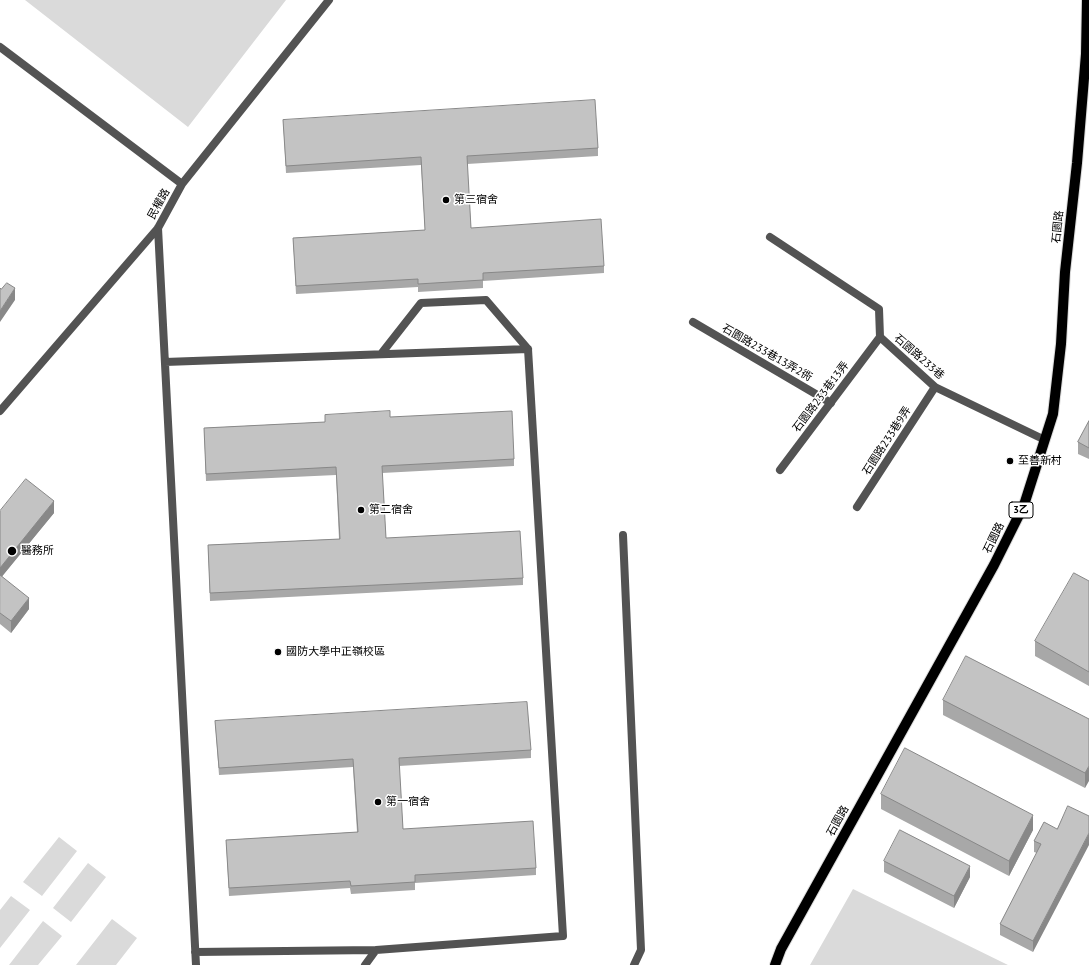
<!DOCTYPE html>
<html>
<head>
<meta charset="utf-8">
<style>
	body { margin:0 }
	canvas { display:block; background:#fff }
</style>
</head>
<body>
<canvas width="1089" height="965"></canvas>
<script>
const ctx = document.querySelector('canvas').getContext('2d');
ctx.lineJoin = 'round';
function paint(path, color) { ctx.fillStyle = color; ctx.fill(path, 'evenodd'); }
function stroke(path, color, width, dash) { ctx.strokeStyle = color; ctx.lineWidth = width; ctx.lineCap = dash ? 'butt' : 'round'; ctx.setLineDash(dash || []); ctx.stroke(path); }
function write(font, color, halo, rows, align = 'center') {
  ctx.font = font + ' "PT Sans","Noto Sans TC",sans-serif'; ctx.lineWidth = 3; ctx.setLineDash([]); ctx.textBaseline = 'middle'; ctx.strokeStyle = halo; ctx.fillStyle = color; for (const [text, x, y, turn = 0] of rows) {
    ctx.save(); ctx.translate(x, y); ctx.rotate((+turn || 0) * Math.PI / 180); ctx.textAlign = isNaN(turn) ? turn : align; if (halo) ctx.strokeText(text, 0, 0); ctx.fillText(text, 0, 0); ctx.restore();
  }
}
paint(new Path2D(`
	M25 0H286L188 127Z
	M59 837 77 851 42 896 23 882Z
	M88 863 106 877 71 922 53 908Z
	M853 889 1008 965H810Z
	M11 896 30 910 0 948V910Z
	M112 919 137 938 116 965H76Z
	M43 921 62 936 38 965H9Z`), '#dadada');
const primary = new Path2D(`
	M775 965 781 949 994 565 1024 505 1053 414 1061 344 1065 272 1077 163 1086 54 1087 0`);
stroke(primary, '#dbdbdb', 12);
stroke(new Path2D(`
	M0 47 182 184
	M158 228 196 965
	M770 237 879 309 880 337 935 387 1045 440
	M693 322 831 403
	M381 354 421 303 486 300 528 349
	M165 362 528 349 563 936 376 950 365 965
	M0 411 158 228 182 184 329 0
	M780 470 880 337
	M857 507 935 387
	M623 535 641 950 634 965
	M195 952 376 950`), '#535353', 8);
stroke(primary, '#000', 10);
paint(new Path2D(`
	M283 120 598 148V156L467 164 471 228 604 266V273L483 281V288L418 292V287L296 294 293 238 425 230 421 165 286 173Z
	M325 415 390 417 514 459V466L382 473 386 538 523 578V585L210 601 208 545 339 539 336 475 206 481 204 428 325 422Z
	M1089 421V459L1078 454V442Z
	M0 511 54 513 2 576 29 609 11 633 0 624Z
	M1089 581V686L1035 656V641Z
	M943 700 1089 719 1085 788 943 715Z
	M215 721 531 750V758L399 766 403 829 536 868V875L415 883V890L351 894 350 888 229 896 226 840 357 832 353 767 219 775Z
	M881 794 1033 830 1009 876 881 809Z
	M1057 829 1033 952 1000 935V924L1037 853 1034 852V841Z
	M884 861 970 877 954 908 884 872Z`), '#a8a8a8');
paint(new Path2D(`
	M15 288V300L0 322V311Z
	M54 501V513L0 579V568Z
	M29 598V609L11 633V621Z
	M1089 766V781L1085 788V773Z
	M1033 815V830L1009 876V861Z
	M1089 833V845L1033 952V941Z
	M970 866V877L954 908V896Z`), '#888');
const building = new Path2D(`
	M595 100 598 148 467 156 471 228 601 219 604 266 483 273V280L418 284V279L296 286 293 238 425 230 421 157 286 166 283 120Z
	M7 283 15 288 0 311V288L1 289Z
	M390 411V417L512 411 514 459 382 466 386 538 520 531 523 578 210 593 208 545 340 539 336 467 206 474 204 428 325 422V415Z
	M1089 421V448L1078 442Z
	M26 479 54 501 0 568V511Z
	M1074 573 1089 581V672L1035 641Z
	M0 575 29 598 11 621 0 613Z
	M966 656 1089 719V766L1085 773 943 700Z
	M527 702 531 750 399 758 403 829 533 821 536 868 415 875V882L351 886 350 881 229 888 226 840 358 832 353 759 219 768 215 721Z
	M905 748 1033 815 1009 861 881 794Z
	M1068 806 1089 816V833L1033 941 1000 924 1041 844 1034 841 1044 822 1057 829Z
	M900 830 970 866 954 896 884 861Z`);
paint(building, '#c3c3c3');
stroke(building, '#888', 1);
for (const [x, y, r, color] of [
	[446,200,4,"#000"],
	[1010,461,4,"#000"],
	[361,510,4,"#000"],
	[12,551,5,"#000"],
	[278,652,4,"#000"],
	[378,802,4,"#000"]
]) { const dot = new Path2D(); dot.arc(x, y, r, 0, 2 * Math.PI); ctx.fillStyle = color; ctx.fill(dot); stroke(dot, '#fff', 1.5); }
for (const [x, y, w] of [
	[1021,510,24]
]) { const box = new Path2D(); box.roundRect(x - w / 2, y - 8, w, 16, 3); ctx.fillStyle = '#fff'; ctx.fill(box); stroke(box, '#000', 1); }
write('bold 10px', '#000', null, [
	["3乙",1021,510]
]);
write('11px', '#000', '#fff', [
	["第三宿舍",454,200],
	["至善新村",1018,461],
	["第二宿舍",369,510],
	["醫務所",21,551],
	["國防大學中正嶺校區",286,652],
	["第一宿舍",386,802]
], 'left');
write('11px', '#000', '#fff', [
	["民權路",159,204,-61],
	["石園路",1058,227,-84],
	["石園路233巷13弄2衖",767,353,30],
	["石園路233巷",919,357,41],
	["石園路233巷13弄",821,397,-53],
	["石園路233巷9弄",887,441,-57],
	["石園路",994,538,-64],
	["石園路",838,821,-61]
]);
</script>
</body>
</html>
